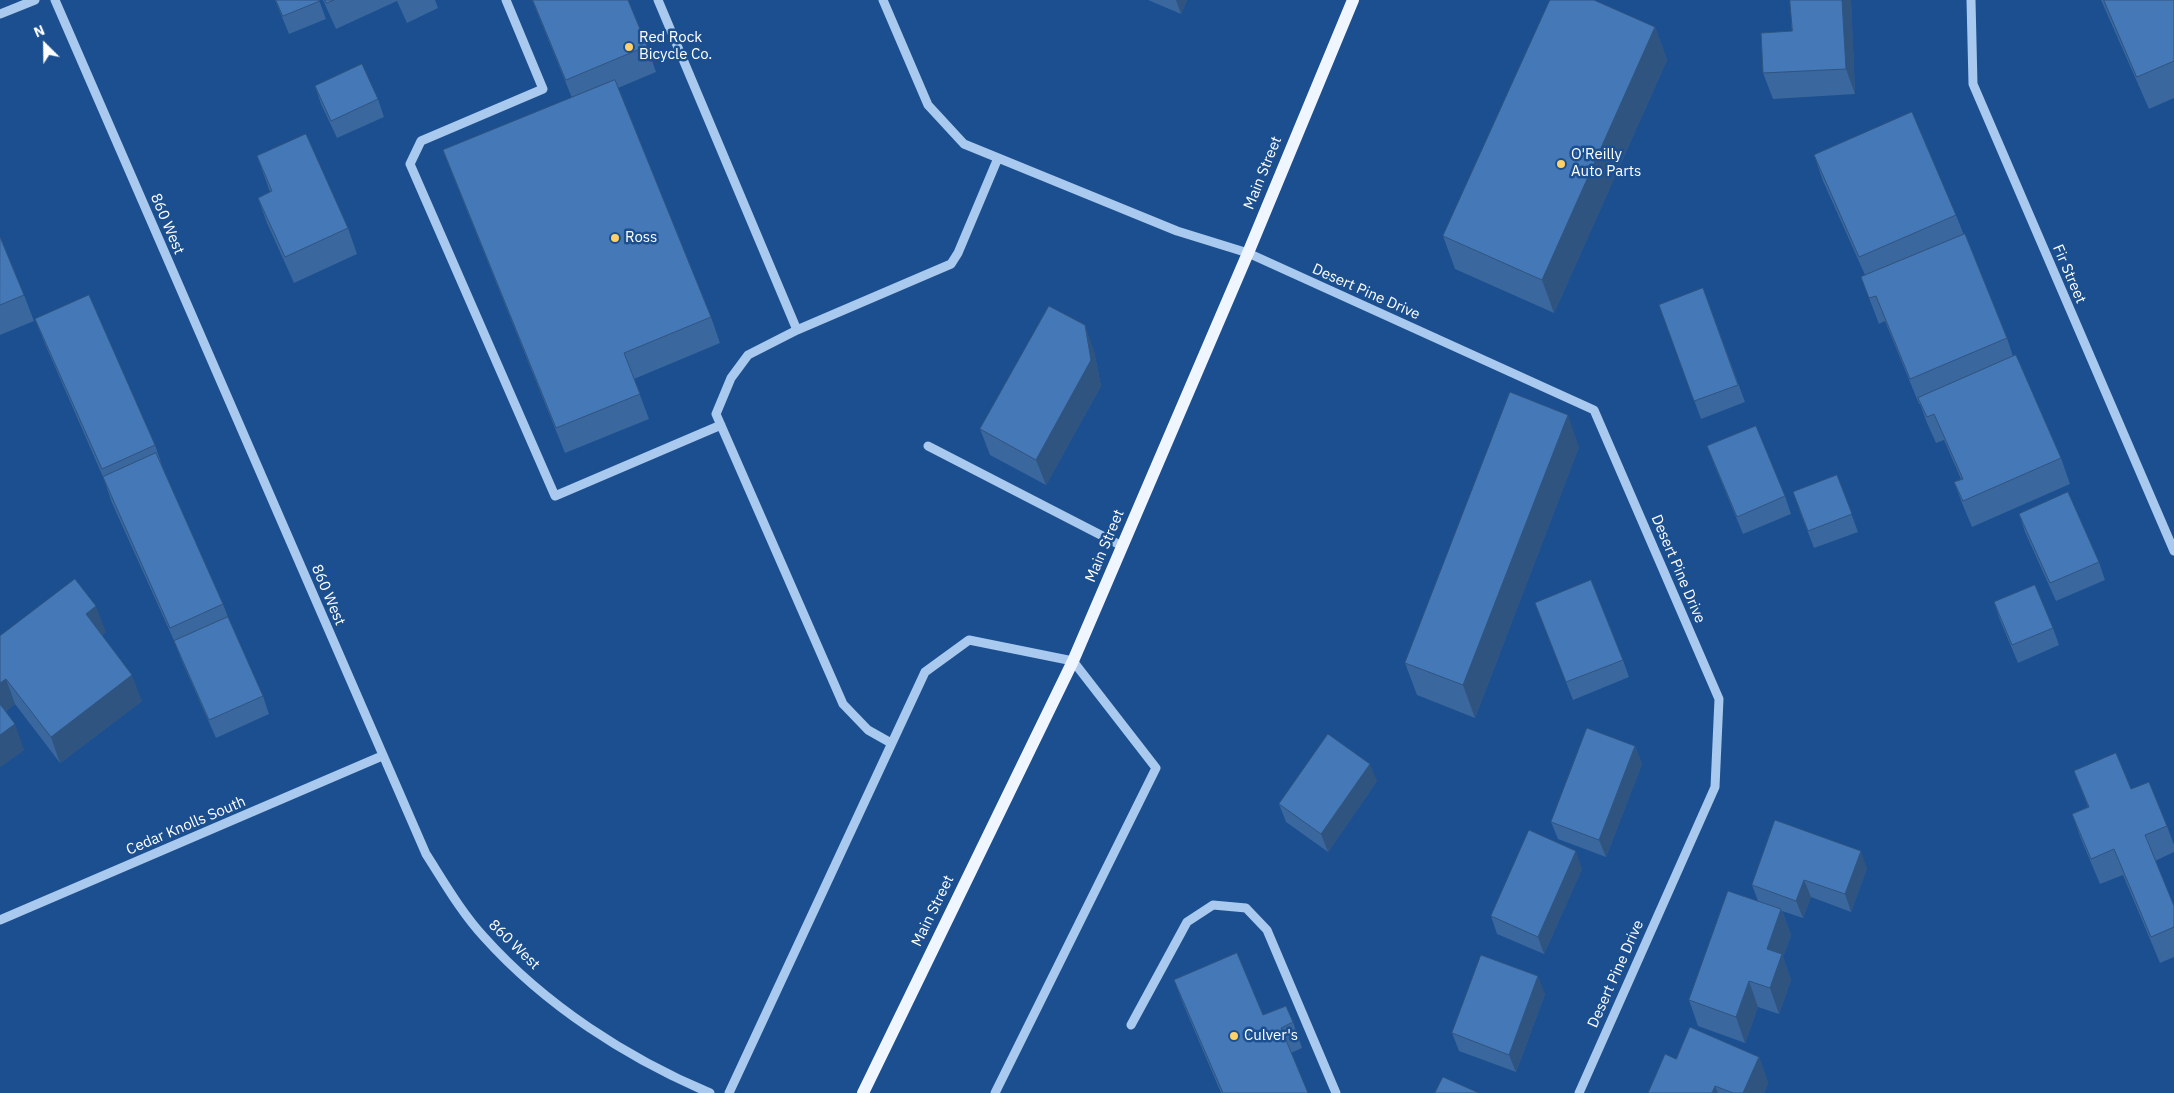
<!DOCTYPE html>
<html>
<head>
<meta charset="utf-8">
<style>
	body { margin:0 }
	#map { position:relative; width:2174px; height:1093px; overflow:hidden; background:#1b4f8f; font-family:"IBM Plex Sans",sans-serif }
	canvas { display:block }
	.north { position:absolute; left:20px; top:20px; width:50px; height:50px; -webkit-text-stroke:4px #1b4f8f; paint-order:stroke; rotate:337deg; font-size:14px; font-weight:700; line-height:20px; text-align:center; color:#fff }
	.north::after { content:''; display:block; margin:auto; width:18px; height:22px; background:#fff; clip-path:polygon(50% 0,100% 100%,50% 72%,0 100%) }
</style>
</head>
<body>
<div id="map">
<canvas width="2174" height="1093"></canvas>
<div class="north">N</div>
</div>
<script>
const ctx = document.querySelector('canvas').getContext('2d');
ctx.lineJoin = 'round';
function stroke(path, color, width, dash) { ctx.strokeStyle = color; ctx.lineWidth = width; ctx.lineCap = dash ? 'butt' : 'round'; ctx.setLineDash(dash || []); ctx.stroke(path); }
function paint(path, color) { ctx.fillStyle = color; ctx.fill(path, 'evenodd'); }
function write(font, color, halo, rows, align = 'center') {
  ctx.font = font + ' "IBM Plex Sans",sans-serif'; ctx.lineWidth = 5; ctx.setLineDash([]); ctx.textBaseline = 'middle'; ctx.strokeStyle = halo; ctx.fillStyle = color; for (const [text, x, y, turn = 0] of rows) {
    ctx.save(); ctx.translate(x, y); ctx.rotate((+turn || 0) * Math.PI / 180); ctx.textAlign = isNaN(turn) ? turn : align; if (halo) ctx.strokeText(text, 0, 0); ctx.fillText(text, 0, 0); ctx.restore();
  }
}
stroke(new Path2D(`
	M55 0 426 854C444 882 461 912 484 937 545 1005 627 1058 710 1093
	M506 0 543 89 421 141 410 164 555 496 721 425
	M658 0 797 330 748 355 731 378 716 414 843 704 868 730 891 743
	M883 0 928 105 964 144 1177 231 1248 253 1594 410 1719 699 1715 787 1579 1093
	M1971 0 1973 84 2174 551
	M0 14 35 0
	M797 330 951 264 958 253 998 158
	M928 446 1122 546
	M0 920 382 756
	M1131 1025 1187 922 1213 905 1246 908 1267 930 1336 1093
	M729 1093 925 672 969 640 1073 661 1156 768 995 1093`), '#a9c9ee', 9);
stroke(new Path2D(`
	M863 1093 1073 661 1248 253 1353 0`), '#f0f6ff', 12);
paint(new Path2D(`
	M275 0H319L326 19 289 34Z
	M323 0H435L438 8 407 23 397 1 336 29Z
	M532 0H628L647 46 656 72 618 88 711 317 720 343 634 379 649 419 565 453 453 176 443 150 572 98Z
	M1148 0H1187L1181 14Z
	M1790 0H1851L1855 94 1773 99 1763 73 1792 31Z
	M2101 0H2174V98L2149 109Z
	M1655 27 1667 60 1554 313 1455 269 1443 236Z
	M315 86 378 99 384 117 337 138 321 104Z
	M1814 155 1956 215 1964 235 2007 338 2013 356 2061 458 2070 484 1972 527 1964 508 1954 482 1961 479 1944 440 1936 443 1927 423 1920 404H1919L1885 321 1879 324 1861 277 1865 275 1823 181Z
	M257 156 348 228 357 254 294 283 267 223 258 198 270 192Z
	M0 237 24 295 34 321 0 335Z
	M1703 288 1745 402 1701 419 1659 305Z
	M35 319 155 445 164 471 223 604 228 617 263 696 269 714 216 738 181 659 176 645 112 503 103 477 45 344Z
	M1094 351 1101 386 1046 485 990 455 980 429Z
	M1707 446 1785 496 1791 514 1743 534 1714 464Z
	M1579 447 1475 718 1417 695 1405 663Z
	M1837 475 1858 532 1814 548 1799 509Z
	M2019 514 2099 562 2105 580 2056 601 2025 532Z
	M1994 602 2053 628 2059 645 2018 663 2000 620Z
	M1535 603 1623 660 1629 677 1573 700Z
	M106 632 102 635 142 701 60 763 15 704 6 711 24 750 0 767V636Z
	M1635 746 1642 764 1606 857 1558 839 1551 822Z
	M2074 771 2131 789 2167 826 2174 845V852L2155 861 2174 906V957L2160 963 2123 875 2100 884 2081 839 2072 814 2088 807Z
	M1377 781 1328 852 1286 822 1279 804Z
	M1867 868 1851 912 1811 897 1803 918 1782 911 1791 935 1783 957 1791 980 1779 1014 1758 1007 1745 1043 1698 1026 1689 1000 1758 901 1752 885Z
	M1582 869 1544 954 1497 934 1491 916Z
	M1174 980 1263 1015 1293 1022 1302 1048 1291 1053 1308 1093H1221L1184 1006Z
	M1545 994 1516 1072 1459 1051 1452 1033Z
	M1759 1057 1768 1083 1764 1093H1648L1676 1059Z`), '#3a679d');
paint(new Path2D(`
	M1176 0H1187L1181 14Z
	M1842 0H1851L1855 94 1846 69Z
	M1655 27 1667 60 1554 313 1542 280Z
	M1085 325 1094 351 1101 386 1046 485 1036 460Z
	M1568 415 1579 447 1475 718 1463 685Z
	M96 606 106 632 95 640 86 614Z
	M132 675 142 701 60 763 51 737Z
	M6 679 15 704 3 713 0 704V683Z
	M15 724 24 750 0 767V735Z
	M1635 746 1642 764 1606 857 1599 840Z
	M1370 764 1377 781 1328 852 1321 834Z
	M1576 851 1582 869 1544 954 1538 937Z
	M1861 851 1867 868 1851 912 1845 894Z
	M1804 880 1811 897 1803 918 1796 901Z
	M1781 909 1791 935 1783 957 1791 980 1779 1014 1770 988 1767 949Z
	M1538 976 1545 994 1516 1072 1509 1055Z
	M1749 981 1758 1007 1745 1043 1736 1017Z
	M1759 1057 1768 1083 1764 1093H1743Z
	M1715 1086 1718 1093H1712Z`), '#305480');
const building = new Path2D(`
	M276 0H319L320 1 283 16Z
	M325 0H334L327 3Z
	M533 0H628L647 46 566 80Z
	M1550 0H1594L1655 27 1542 280 1443 236Z
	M1790 0H1842L1846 69 1763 73 1761 33 1792 31Z
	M2104 0H2174V61L2137 77Z
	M362 64 378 99 331 121 315 86Z
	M615 80 711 317 624 353 640 394 556 428 443 150Z
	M1912 112 1956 215 1859 257 1814 155Z
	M306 134 348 228 285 257 258 198 272 191 257 156Z
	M1965 234 2007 338 1910 379 1876 296 1869 298 1861 277Z
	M0 237 24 295 0 305Z
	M1703 288 1738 385 1694 401 1659 305Z
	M89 295 155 445 102 469 35 319Z
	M1049 306 1085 325 1091 360 1036 460 980 429Z
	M2016 355 2061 458 1963 501 1954 482 1963 479 1934 414 1927 417 1918 398Z
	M1510 392 1568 415 1463 685 1405 663Z
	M1756 426 1785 496 1737 517 1707 446Z
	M156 453 223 604 170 628 103 477Z
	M1837 475 1852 514 1808 531 1793 492Z
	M2068 492 2099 562 2050 583 2019 514Z
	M75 579 96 606 86 614 132 675 51 737 6 679 0 683V636Z
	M1591 580 1623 660 1566 682 1535 603Z
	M2035 585 2053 628 2012 645 1994 602Z
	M228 617 263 696 209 720 174 641Z
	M0 704 15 724 0 735Z
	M1587 728 1635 746 1599 840 1551 822Z
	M1328 734 1370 764 1321 834 1279 804Z
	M2116 753 2131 789 2149 782 2167 826 2145 835 2174 906V927L2151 937 2114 849 2091 859 2072 814 2089 807 2074 771Z
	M1775 820 1861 851 1845 894 1804 880 1796 901 1752 885Z
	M1529 830 1576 851 1538 937 1491 916Z
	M1728 891 1781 909 1767 949 1782 954 1770 988 1749 981 1736 1017 1689 1000Z
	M1237 953 1263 1015 1286 1006 1293 1022 1281 1028 1308 1093H1223L1174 980Z
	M1481 955 1538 976 1509 1055 1452 1033Z
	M1690 1027 1759 1057 1743 1093H1733L1715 1086 1712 1093H1648L1665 1054 1676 1059Z
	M1443 1077 1479 1093H1435Z`);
paint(building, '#4478b7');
stroke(building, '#305480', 1);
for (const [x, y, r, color] of [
	[629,47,5,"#ffd166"],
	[1561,164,5,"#ffd166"],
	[615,238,5,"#ffd166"],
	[1234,1036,5,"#ffd166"]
]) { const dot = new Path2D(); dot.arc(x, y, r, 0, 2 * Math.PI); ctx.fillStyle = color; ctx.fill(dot); stroke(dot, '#1b4f8f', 2); }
write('15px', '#fff', '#1b4f8f', [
	["Red Rock",639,38],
	["Bicycle Co.",639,55],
	["O'Reilly",1571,155],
	["Auto Parts",1571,172],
	["Ross",625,238],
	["Culver's",1244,1036]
], 'left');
write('15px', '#fff', '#1b4f8f', [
	["Main Street",1263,173,-68],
	["860 West",167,224,67],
	["Fir Street",2069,274,67],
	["Desert Pine Drive",1366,292,24],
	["Main Street",1105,546,-67],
	["Desert Pine Drive",1678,569,67],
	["860 West",328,595,67],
	["Cedar Knolls South",186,826,-23],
	["Main Street",933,911,-64],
	["860 West",514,945,44],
	["Desert Pine Drive",1616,974,-66]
]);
</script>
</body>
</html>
